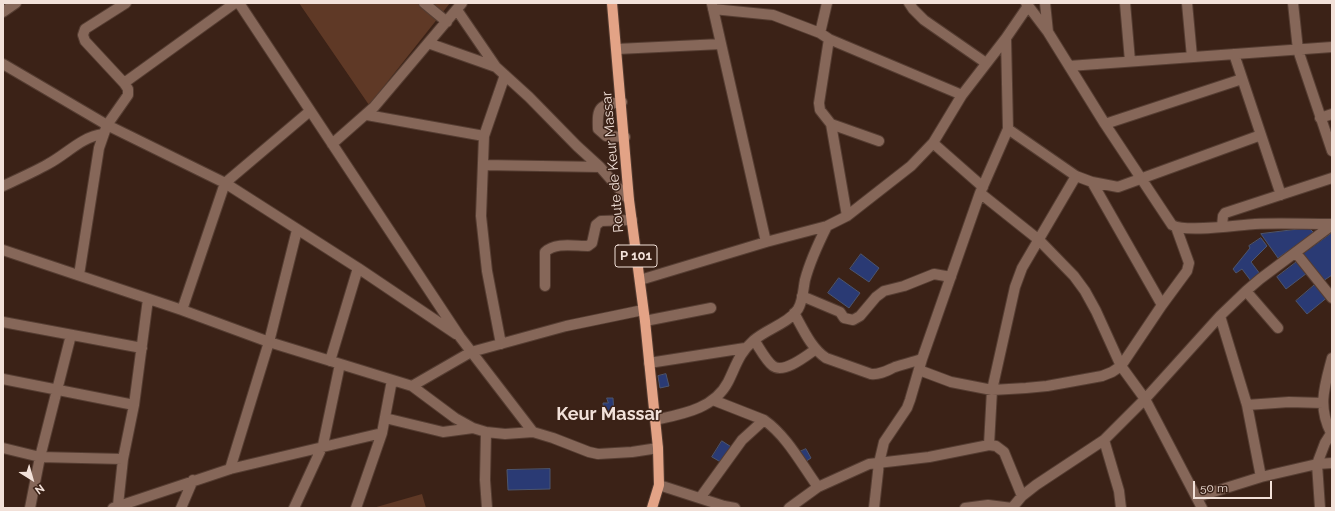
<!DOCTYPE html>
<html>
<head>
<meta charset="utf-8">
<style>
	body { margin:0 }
	#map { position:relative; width:1335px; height:511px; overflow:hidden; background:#3b2217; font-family:Raleway,sans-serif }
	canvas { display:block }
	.frame { position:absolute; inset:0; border:4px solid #f2e1d9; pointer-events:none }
	.north { position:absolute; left:12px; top:459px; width:40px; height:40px; -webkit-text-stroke:3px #3b2217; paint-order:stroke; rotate:143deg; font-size:11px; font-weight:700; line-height:16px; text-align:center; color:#f2e1d9 }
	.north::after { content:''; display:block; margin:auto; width:14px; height:18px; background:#f2e1d9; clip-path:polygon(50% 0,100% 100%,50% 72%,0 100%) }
	.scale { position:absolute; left:1193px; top:481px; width:79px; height:18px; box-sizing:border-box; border:2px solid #f2e1d9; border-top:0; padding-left:5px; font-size:12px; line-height:14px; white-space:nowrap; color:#f2e1d9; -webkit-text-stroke:3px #3b2217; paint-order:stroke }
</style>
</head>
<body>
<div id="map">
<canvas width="1335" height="511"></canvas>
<div class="frame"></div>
<div class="north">N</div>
<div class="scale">50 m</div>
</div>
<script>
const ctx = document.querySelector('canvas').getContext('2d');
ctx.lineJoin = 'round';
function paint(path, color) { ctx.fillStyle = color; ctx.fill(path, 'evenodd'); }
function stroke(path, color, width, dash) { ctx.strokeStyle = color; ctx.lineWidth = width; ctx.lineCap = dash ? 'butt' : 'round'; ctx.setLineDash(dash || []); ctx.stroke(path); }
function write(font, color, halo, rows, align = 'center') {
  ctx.font = font + ' Raleway,sans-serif'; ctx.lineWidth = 3; ctx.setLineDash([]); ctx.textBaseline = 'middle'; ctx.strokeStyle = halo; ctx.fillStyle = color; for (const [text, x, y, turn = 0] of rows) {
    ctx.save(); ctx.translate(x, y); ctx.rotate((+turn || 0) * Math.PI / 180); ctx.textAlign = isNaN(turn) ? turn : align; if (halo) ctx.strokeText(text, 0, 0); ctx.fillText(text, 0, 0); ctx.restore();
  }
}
paint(new Path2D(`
	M299 3H450L369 105Z
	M422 494 426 508H373Z`), '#5f3926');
const building = new Path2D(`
	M1309 228 1314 233 1278 258 1261 234Z
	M1332 233V275L1323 281 1303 254Z
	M1261 238 1267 246 1251 262 1260 274 1251 281 1242 269 1236 273 1233 269 1250 248 1249 246Z
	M861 254 879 268 869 282 850 269Z
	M1298 261 1307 273 1286 289 1277 277Z
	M839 278 860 293 849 308 828 293Z
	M1317 283 1329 296 1307 314 1296 301Z
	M666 374 669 386 660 388 658 376Z
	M607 398H613L614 414 604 415 603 403H608Z
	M722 441 733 448 724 464 712 457Z
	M806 449 811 458 802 464 795 454Z
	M550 469V489L508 490 507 470Z`);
paint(building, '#2a3a74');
stroke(building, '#4c556e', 1);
const minor = new Path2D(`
	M239 3 460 337 533 432 553 438 589 452 598 454 632 452 658 448
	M424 3 447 22
	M909 3 913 9 924 20 986 63
	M1026 3 1048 32 1105 124 1172 225C1186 233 1237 225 1255 224 1280 223 1306 224 1332 224
	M1045 3 1048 32
	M1125 3 1130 61
	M1187 3 1192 57
	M1293 3 1298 50 1332 151
	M712 4 766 242
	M713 9 773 15 820 33 829 39 962 95
	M457 10 496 67 529 97 577 146 600 167 629 200
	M3 12 16 3
	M820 33 827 3
	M829 39 819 103 820 110 831 124
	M428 43 496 67
	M617 49 721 44
	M1234 54 1281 195
	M3 64 107 125 225 183 358 268 456 334
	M1069 66 1332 47
	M124 83 235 3
	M622 102C599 105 597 107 598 129L606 136 625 137
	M367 115 484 136
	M1320 118 1332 114
	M1105 124 1242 79
	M1008 129 1076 176 1092 182 1118 187 1261 135
	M933 143 983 187
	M332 144 374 107 462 3
	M483 165 600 167
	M1092 182 1162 305
	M3 186C18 179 34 172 48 164 67 154 81 137 103 134
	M980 193 1039 240 1074 276 1085 291 1096 311 1121 366 1145 399 1202 508
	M847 216 831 124 879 141
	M1222 226 1223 216 1225 213 1332 178
	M3 250 182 310 269 342 412 386 455 418 473 428 486 432 505 434 533 432
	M1296 253 1332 298
	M79 275 99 148 107 125 128 95V89L124 83 85 41 83 35 85 29 126 3
	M640 280 766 242 827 226 847 216 911 166 933 143 962 95 1006 38 1028 6
	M545 286V252C555 242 574 246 588 246L592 243 596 225 601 221 632 220
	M1246 291 1278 328
	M802 296 840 312 844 318 853 320 860 316 876 297 884 291 904 286 934 274 951 277
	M182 310 225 183 310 111
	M794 313C803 329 811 348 826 358L871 374C880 375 886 371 895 367 904 364 913 362 922 359
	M1220 316 1247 405 1261 477
	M645 321 711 308
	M3 322 142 348
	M754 340C759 347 766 361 773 366 784 374 806 356 816 349
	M501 344 487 271 481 216 484 136 505 75
	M330 361 358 268
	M649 363 745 348
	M919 370 951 382 992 390 1026 388 1047 386 1102 376 1112 372 1121 366 1162 305 1187 271 1189 263 1176 227
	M3 379 134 405
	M412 386 471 352 566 326 643 310
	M713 400 764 420C787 436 802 465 818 487
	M1247 405 1289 402 1323 403
	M385 418 443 432 473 428
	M655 420C682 414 714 409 728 382 736 366 739 353 753 341 766 329 788 324 798 309 803 301 803 290 805 280 810 261 818 244 827 226
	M486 432 485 480 487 508
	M1331 433C1317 406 1325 385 1332 358
	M1104 440 1119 491 1121 508
	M989 445 992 390 1015 287 1022 268 1076 176
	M3 448 40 457 123 459
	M230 469 269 342 297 230
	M659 485 724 506 735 508
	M1197 497 1261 477 1317 464 1332 463
	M700 498 742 440 764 420
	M118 505 123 459 134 405 148 299
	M30 508 40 457 71 335
	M113 508 230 469 382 433
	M181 508 193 480
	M294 508 323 445 340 364
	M356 508 382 433 392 380
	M789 508 818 487 869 464 929 457 989 445 996 446 1004 452 1022 496
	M874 508 879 463 884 442 907 408 910 400 922 359 980 193 1008 129 1006 38
	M965 508 988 505 1012 508 1022 496 1036 485 1104 440 1145 399 1220 316 1246 291 1260 279 1332 225
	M1320 508 1317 464 1325 443 1332 432`);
const major = new Path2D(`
	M612 3 629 200 645 321 658 448 659 485 652 508`);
stroke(minor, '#553d32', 12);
stroke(major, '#553d32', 12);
stroke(minor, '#866759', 10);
stroke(major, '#e3a386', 10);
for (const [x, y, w] of [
	[636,256,42]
]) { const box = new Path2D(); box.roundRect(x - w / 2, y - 11, w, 22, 3); ctx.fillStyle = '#3b2217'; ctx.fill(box); stroke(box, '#f2e1d9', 1); }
write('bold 13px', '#f2e1d9', null, [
	["P 101",636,256]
]);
write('14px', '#f2e1d9', '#3b2217', [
	["Route de Keur Massar",613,162,-95]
]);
write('bold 18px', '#f2e1d9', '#3b2217', [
	["Keur Massar",609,415]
]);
</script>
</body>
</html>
